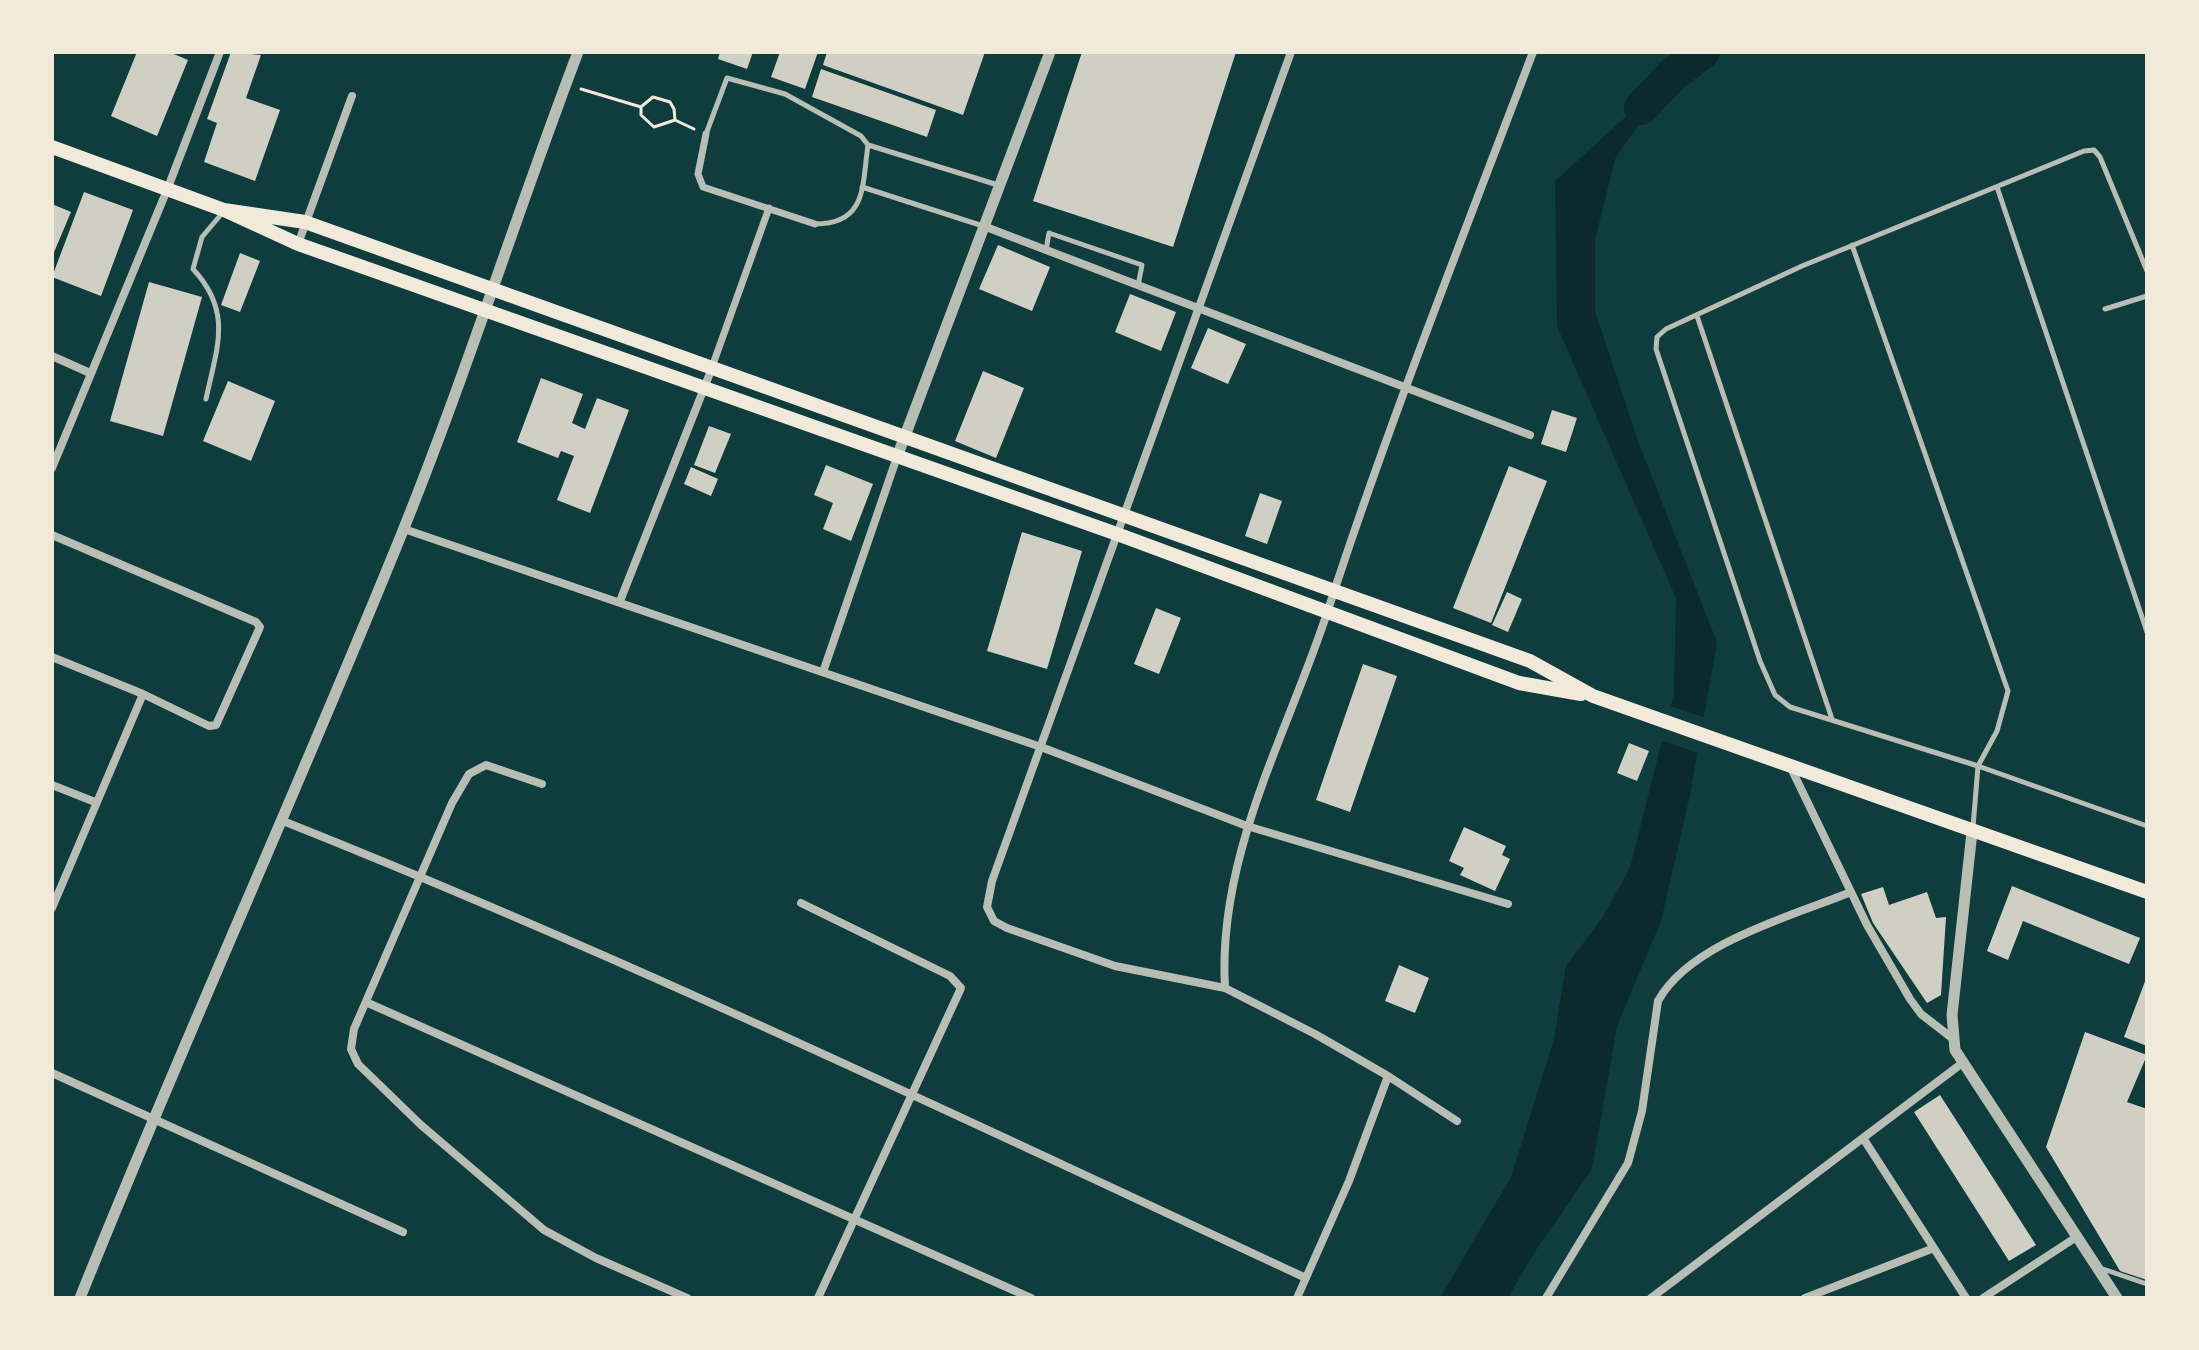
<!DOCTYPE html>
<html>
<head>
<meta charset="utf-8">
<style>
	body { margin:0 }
	#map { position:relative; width:2199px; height:1350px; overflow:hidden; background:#0f3d3e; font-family:Literata,serif }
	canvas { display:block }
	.frame { position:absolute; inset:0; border:54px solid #f1e9da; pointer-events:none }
</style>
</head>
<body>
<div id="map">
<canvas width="2199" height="1350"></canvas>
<div class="frame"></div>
</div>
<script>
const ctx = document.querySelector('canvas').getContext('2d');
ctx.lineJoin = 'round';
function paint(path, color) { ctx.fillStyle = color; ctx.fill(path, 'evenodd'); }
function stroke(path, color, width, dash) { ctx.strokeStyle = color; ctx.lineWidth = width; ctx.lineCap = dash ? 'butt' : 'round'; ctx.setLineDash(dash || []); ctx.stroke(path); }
paint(new Path2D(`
	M1673 74 1615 159 1595 240V311L1639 444 1717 642 1690 795 1661 921 1617 1026 1592 1169 1534 1253 1508 1298H1440L1511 1177 1554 1039 1566 966 1603 917 1630 868 1674 693 1676 598 1557 326 1555 181Z`), '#0a2a2b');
paint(new Path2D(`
	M1668 705 1708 719 1701 754 1660 740Z`), '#0f3d3e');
stroke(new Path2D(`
	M1641 108 1673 74 1703 52`), '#0a2a2b', 34);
paint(new Path2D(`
	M137 52H169L188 60 157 136 111 116Z
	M231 52 261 55 246 98 280 110 255 181 204 162 217 123 207 119Z
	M720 52H753L747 69 718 59Z
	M780 52H818L805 89 771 77Z
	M827 52H985L963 115 823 65Z
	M1082 52H1236L1173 247 1033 201Z
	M821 69 936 110 927 137 812 97Z
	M84 192 133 210 101 296 52 277Z
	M52 204 71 212 52 257Z
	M998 245 1050 267 1032 311 979 289Z
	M240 253 260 261 240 312 221 305Z
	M149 282 202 297 163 436 110 421Z
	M1130 294 1176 312 1161 351 1115 332Z
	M1208 328 1246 344 1228 384 1191 368Z
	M983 371 1024 388 996 458 955 441Z
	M541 378 583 394 572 423 585 429 597 398 629 410 590 513 557 500 574 456 561 451 558 458 517 442Z
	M228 381 275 401 251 461 203 441Z
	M1552 410 1577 418 1566 452 1541 444Z
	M709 426 731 434 715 473 694 465Z
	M826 465 873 484 851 541 823 529 833 503 814 495Z
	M1509 466 1547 481 1491 623 1453 608Z
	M691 467 718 479 711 496 684 484Z
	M1260 493 1282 501 1267 544 1245 536Z
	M1022 532 1082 551 1047 669 987 651Z
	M1507 592 1522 599 1508 632 1492 625Z
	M1156 608 1181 618 1159 674 1134 664Z
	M1363 664 1397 676 1350 812 1316 800Z
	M1629 743 1649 751 1637 781 1617 773Z
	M1464 827 1506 846 1502 855 1510 859 1495 891 1460 875 1464 868 1449 861Z
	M2012 886 2140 938 2129 964 2023 921 2008 960 1987 951Z
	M1883 887 1889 905 1927 892 1936 918 1946 917 1941 995 1927 1003 1873 923 1861 894Z
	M1399 965 1429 978 1415 1013 1385 1001Z
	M2147 976V1046L2124 1037Z
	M2085 1032 2147 1055 2127 1102 2147 1109V1280L2120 1271 2046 1147Z
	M1940 1095 2036 1245 2009 1261 1914 1112Z`), '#cfcfc3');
stroke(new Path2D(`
	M581 89 641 107V115L654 127 675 120 694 129
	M642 106 653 97 670 102 674 109 675 120`), '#f1e9da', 3);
stroke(new Path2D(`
	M706 134 727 78 785 94 861 136 868 145 998 185
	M862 187 983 226
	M1997 187 2147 632
	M815 224C867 224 862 186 868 145
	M1852 245 2008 691 1997 731 1978 766 1973 827
	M1046 250 1049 233 1142 265 1138 286
	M2147 271 2100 157 2094 150 2084 151 1802 266 1666 329 1657 337 1656 349 1760 661 1775 695 1790 707 1978 766 2147 826
	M2105 309 2147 296
	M1697 316 1832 719
	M206 399C217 347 233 312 193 269L202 237 224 211
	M2103 1269 2147 1284`), '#b8beb3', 5);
stroke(new Path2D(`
	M706 134 698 174 703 187 815 224
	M712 367 769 208`), '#b8beb3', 7);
stroke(new Path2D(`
	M1291 52 992 881 987 907 994 921 1007 928 1115 966 1225 988 1315 1034 1388 1076 1349 1181 1297 1298
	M986 227 1530 435
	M298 244 352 96
	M52 356 90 373
	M52 468 167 190 220 52
	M404 529 1041 747 1247 826 1508 904
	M52 535 256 622 260 627 216 725 209 726 143 694
	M620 601 712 368
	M52 657 143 694 52 908
	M823 672 897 457
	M1790 766 1867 925 1910 999 1921 1014 1952 1038
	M542 784 486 765 469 774 452 803 354 1029 351 1049 358 1064 421 1125 544 1230 596 1258 687 1298
	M52 785 95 802
	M283 821C630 959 968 1121 1306 1278
	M801 903 950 976 961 988 818 1298
	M1225 988C1217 855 1288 733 1328 610 1389 422 1463 237 1533 52
	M368 1003 1031 1298
	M52 1073 403 1232
	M1388 1076 1457 1121
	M1863 1138 1966 1298
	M1546 1298 1628 1163 1642 1111 1658 1001C1690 943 1792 916 1851 892
	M1651 1298 1961 1064
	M1805 1298 1934 1248
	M1983 1298 2078 1236`), '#b8beb3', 8);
stroke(new Path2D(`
	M897 457 1050 52
	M1972 832 1952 1015 1955 1050 2117 1298
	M80 1298C183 1041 298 790 402 533 466 375 517 212 578 52`), '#b8beb3', 11);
stroke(new Path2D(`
	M52 147 224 210 298 244 1117 534 1519 683 1581 694
	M224 210 305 222 1530 661 1593 696 2147 892`), '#f1e9da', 14);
</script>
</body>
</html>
